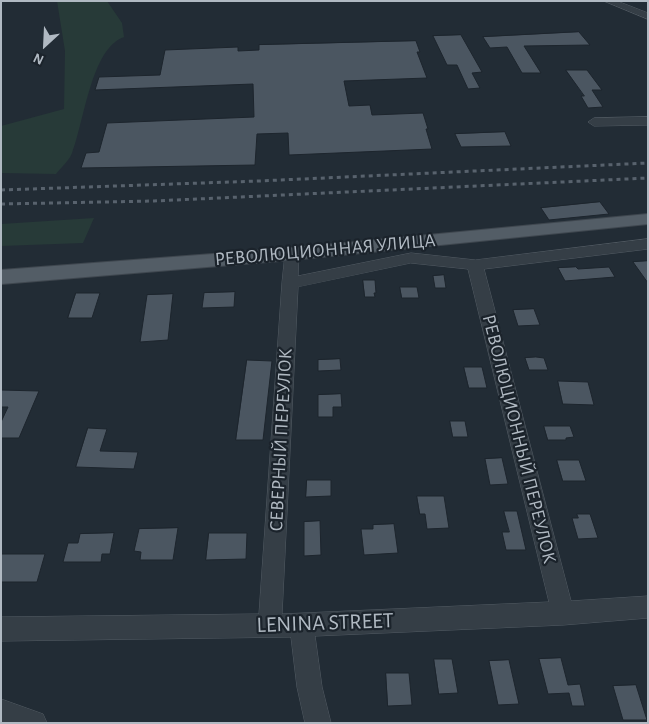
<!DOCTYPE html>
<html>
<head>
<meta charset="utf-8">
<style>
	body { margin:0 }
	#map { position:relative; width:649px; height:724px; overflow:hidden; background:#222c35; font-family:"Alegreya Sans",sans-serif }
	canvas { display:block }
	.frame { position:absolute; inset:0; border:2px solid #b0b9c2; pointer-events:none }
	.north { position:absolute; left:20px; top:20px; width:50px; height:50px; -webkit-text-stroke:4px #1b232b; paint-order:stroke; rotate:205deg; font-size:14px; font-weight:700; line-height:20px; text-align:center; color:#b0b9c2 }
	.north::after { content:''; display:block; margin:auto; width:18px; height:22px; background:#b0b9c2; clip-path:polygon(50% 0,100% 100%,50% 72%,0 100%) }
</style>
</head>
<body>
<div id="map">
<canvas width="649" height="724"></canvas>
<div class="frame"></div>
<div class="north">N</div>
</div>
<script>
const ctx = document.querySelector('canvas').getContext('2d');
ctx.lineJoin = 'round';
function paint(path, color) { ctx.fillStyle = color; ctx.fill(path, 'evenodd'); }
function stroke(path, color, width, dash) { ctx.strokeStyle = color; ctx.lineWidth = width; ctx.lineCap = dash ? 'butt' : 'round'; ctx.setLineDash(dash || []); ctx.stroke(path); }
function write(font, color, halo, rows, align = 'center') {
  ctx.font = font + ' "Alegreya Sans",sans-serif'; ctx.lineWidth = 4.5; ctx.setLineDash([]); ctx.textBaseline = 'middle'; ctx.strokeStyle = halo; ctx.fillStyle = color; for (const [text, x, y, turn = 0] of rows) {
    ctx.save(); ctx.translate(x, y); ctx.rotate((+turn || 0) * Math.PI / 180); ctx.textAlign = isNaN(turn) ? turn : align; if (halo) ctx.strokeText(text, 0, 0); ctx.fillText(text, 0, 0); ctx.restore();
  }
}
paint(new Path2D(`
	M57 1H107L122 23 124 37C91 48 84 123 72 153 69 161 61 167 56 174L1 173V126L64 109 65 51Z
	M94 218 83 243 1 246V224Z`), '#273a38');
const building = new Path2D(`
	M579 32 590 45 524 46 541 73H522L507 47 490 48 483 37Z
	M461 35 482 72 472 73 480 88 468 89 457 65H447L433 36Z
	M416 41 420 52H417L427 78 344 81 349 106 370 105 372 115 423 113 428 129H426L432 149 289 155 288 133 257 134 255 165 81 168 86 153 99 152 107 123 254 117 253 84 95 90 99 77 160 75 165 50 238 47V51L259 50V45Z
	M566 70H587L602 90H592L603 107 588 108 581 96H584Z
	M505 132 511 146 461 147 455 134Z
	M600 202 609 214 549 220 541 208Z
	M648 261V283L633 262Z
	M576 267 578 269 609 267 615 277 565 281 558 268Z
	M444 275 446 288H435L433 276Z
	M363 280H375L376 293H374L375 297H365Z
	M400 287H417L419 298H402Z
	M235 292 234 307 202 308 204 293Z
	M76 293H100L92 318H68Z
	M173 294 168 340 140 342 147 295Z
	M534 309 540 325 518 326 513 310Z
	M536 357 544 358 548 370H529L525 358Z
	M340 359 341 370 318 371V360Z
	M247 360 272 361 263 440H236Z
	M464 367H482L487 388H469Z
	M558 381 588 382 594 405 563 404Z
	M1 390 39 391 19 438H1V422L8 407H1Z
	M341 394 342 407H333V417H318V395Z
	M450 421H465L468 437H453Z
	M544 426H570L574 437 566 438V440H548Z
	M88 428 107 429 100 451 138 452 134 469 76 467Z
	M502 458 508 484 490 485 485 459Z
	M557 460H579L586 481H563Z
	M307 480H331V496L306 497Z
	M417 496H444L449 528 427 529 425 514H420Z
	M504 511H517L526 550H506L502 532H509Z
	M577 514H590L598 538 578 539 572 518H578Z
	M320 521 321 555 304 556V522Z
	M394 524 398 553 364 555 361 529H373V525Z
	M178 528 173 560H140L141 552 134 551 139 529Z
	M114 533 110 554H102L101 562H63L68 543H78L80 534Z
	M209 533H247L246 559 206 560Z
	M1 554H45L37 582H1Z
	M561 658 568 685 580 684 585 706H572L569 693 548 694 539 659Z
	M434 659H452L458 693 439 694Z
	M509 660 519 704 498 705 489 661Z
	M386 673H409L412 705 388 706Z
	M636 685 647 720H623L613 686Z`);
paint(building, '#4b5661');
stroke(building, '#1d252d', 1);
const minor = new Path2D(`
	M604 1H617L648 13V19Z
	M648 117V125L594 126 588 122 594 118Z
	M648 239V249L484 269 571 601 648 596V618L563 625 315 636 322 687 331 723H305L297 687 291 637 1 641V617L259 614 282 283 285 254 287 251H297L299 254 298 276 411 253 475 260ZM411 263 468 269 549 602 282 614 298 287Z
	M1 699 43 714 47 723H1Z`);
const major = new Path2D(`
	M648 214V224L292 260 1 284V270L292 248Z`);
stroke(minor, '#535c64', 1);
stroke(major, '#3f474f', 2);
paint(minor, '#353e46');
paint(major, '#535d66');
stroke(new Path2D(`
	M1 190 259 181 648 163
	M1 204 154 201 648 178`), '#58626d', 3, [4, 4]);
write('19px', '#b0b9c2', '#1b232b', [
	["РЕВОЛЮЦИОННАЯ УЛИЦА",325,250,-5],
	["РЕВОЛЮЦИОННЫЙ ПЕРЕУЛОК",519,439,76],
	["СЕВЕРНЫЙ ПЕРЕУЛОК",281,440,-87]
]);
write('22px', '#b0b9c2', '#1b232b', [
	["LENINA STREET",325,623,-2]
]);
</script>
</body>
</html>
